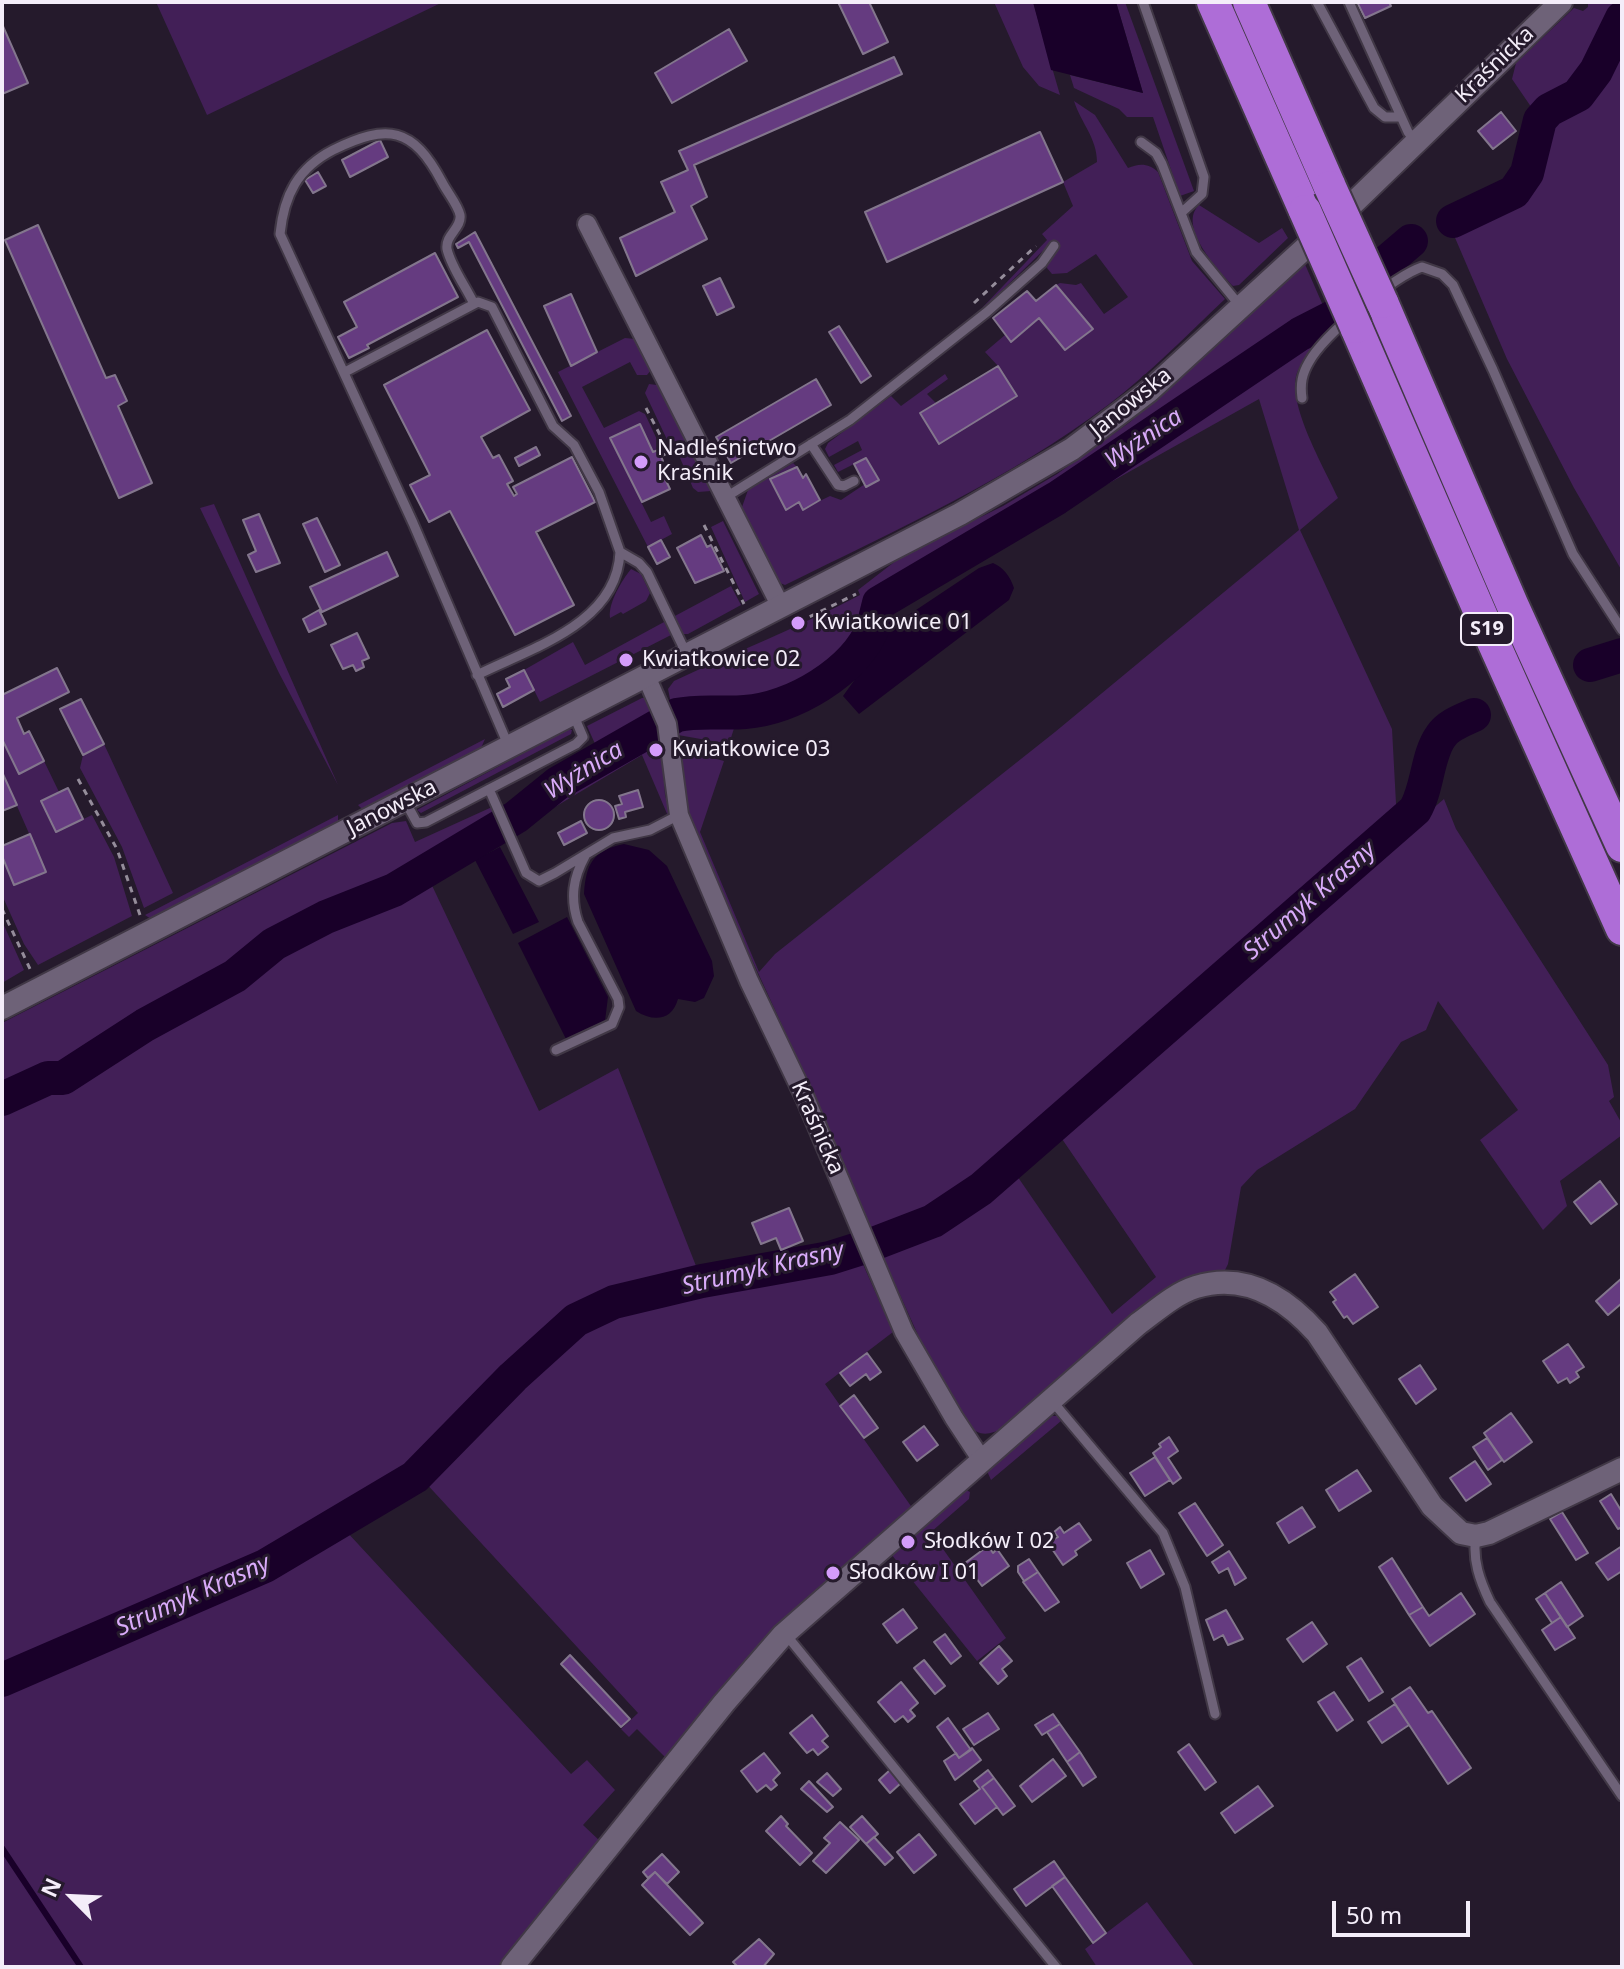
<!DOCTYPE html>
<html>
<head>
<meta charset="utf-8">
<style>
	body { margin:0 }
	#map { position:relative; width:1624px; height:1969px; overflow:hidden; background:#251a2c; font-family:"Noto Sans",sans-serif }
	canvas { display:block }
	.frame { position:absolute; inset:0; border:4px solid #f4edf9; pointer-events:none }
	.north { position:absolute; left:32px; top:1857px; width:80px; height:80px; -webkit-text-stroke:6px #251a2c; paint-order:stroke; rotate:294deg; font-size:22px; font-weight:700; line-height:32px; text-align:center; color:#f4edf9 }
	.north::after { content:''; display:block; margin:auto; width:28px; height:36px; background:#f4edf9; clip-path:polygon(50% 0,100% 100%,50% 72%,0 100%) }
	.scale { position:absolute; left:1332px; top:1901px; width:138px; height:36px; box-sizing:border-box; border:4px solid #f4edf9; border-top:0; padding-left:10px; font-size:24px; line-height:28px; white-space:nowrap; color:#f4edf9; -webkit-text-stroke:6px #251a2c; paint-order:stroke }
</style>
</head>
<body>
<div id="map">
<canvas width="1624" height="1969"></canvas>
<div class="frame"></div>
<div class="north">N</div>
<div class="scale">50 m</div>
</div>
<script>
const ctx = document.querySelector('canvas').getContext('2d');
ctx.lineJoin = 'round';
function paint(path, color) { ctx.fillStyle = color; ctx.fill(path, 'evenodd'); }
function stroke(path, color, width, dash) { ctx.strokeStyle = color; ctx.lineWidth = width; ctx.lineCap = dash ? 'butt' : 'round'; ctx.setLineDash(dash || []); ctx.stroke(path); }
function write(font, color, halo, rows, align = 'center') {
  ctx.font = font + ' "Noto Sans",sans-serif'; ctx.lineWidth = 6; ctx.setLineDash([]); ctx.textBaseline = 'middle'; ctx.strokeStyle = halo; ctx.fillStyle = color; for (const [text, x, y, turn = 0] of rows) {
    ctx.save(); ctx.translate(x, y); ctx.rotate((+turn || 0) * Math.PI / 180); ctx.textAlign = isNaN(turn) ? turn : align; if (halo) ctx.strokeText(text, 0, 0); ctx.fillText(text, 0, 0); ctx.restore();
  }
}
paint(new Path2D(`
	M156 2H443L207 115Z
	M994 2H1033L1060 95 1039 86 1023 67Z
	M1116 2H1125L1194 191 1180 196 1153 117H1127L1119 109 1074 88 1070 75 1143 93Z
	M1588 2H1622V12C1610 35 1595 78 1574 93 1559 103 1551 103 1538 117L1512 79 1516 63 1574 8 1583 11 1588 7Z
	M1622 31V571L1574 488 1507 359 1450 226 1518 193 1532 174 1543 122 1553 113 1579 98 1600 73Z
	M1074 101 1095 115 1128 168C1139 163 1149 163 1158 172L1192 261 1225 299C1187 335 1150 373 1108 405 1010 479 894 531 785 585L780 583 742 507 748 490 793 463 797 467 770 480 786 510 799 502 803 509 830 496 841 500 865 484 879 479 866 458 838 472 834 465 862 450 858 441 829 457 825 449 828 443 891 396 901 406 945 374 948 379 927 394 936 403 920 413 939 444 1016 397 998 366 985 352 1005 335 1011 342 1039 318 1065 350 1092 329 1056 285 1060 283 1076 285 1081 283 1104 314 1128 297 1096 254 1067 273 1052 274 1047 268 1051 243 987 305 982 308 1047 240 1042 234 1073 206 1063 182 1097 162C1097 138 1081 123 1074 101Z
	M1199 205 1259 243 1282 228 1288 238 1239 285 1233 286C1218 270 1177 226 1199 205Z
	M1304 262 1328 317 1297 333 1055 496 877 602C875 610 873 619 871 626 853 672 794 706 747 710 720 712 701 708 673 714L668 689 674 681C736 652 799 627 860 595L858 590 902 556 1003 506 1057 474 1130 422Z
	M1325 327 1327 332C1315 344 1303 357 1297 373 1286 403 1325 469 1338 498L1300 530 1392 729 1397 822 979 1186 932 1219 874 1240 793 1049 690 825 684 798 679 749 724 761 700 832 759 972 775 954 1055 732 1299 530 1259 399 897 602 872 642 883 607 1061 499Z
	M625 338 635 339 651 370 647 375H637L630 362 582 387 604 428 639 411 645 414 660 446 653 452 640 424 610 439 651 522 664 516 672 534 648 547 558 372Z
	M649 384 657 385 685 440 671 448 645 393Z
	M688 445 711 491 698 492 693 488 677 451Z
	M214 504 338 785 279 673 200 508Z
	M723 521 759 594 745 602 711 527Z
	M631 569 641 574 650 593 646 601 623 614 621 612 610 618C608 603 622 580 631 569Z
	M731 586 741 605 688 634H680L673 617Z
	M664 622 671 635 540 702 524 670 573 642 585 665Z
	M642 698H646L658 723 557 781 508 819 504 811 546 775 596 746 587 726Z
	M704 716 737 719 729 744 678 735 676 721Z
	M660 728 665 795 670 814 668 816 642 755 513 832 510 823 560 784Z
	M569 729 572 730 571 734 421 813 417 810Z
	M2 739 19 774 44 761 59 792 41 801 56 832 92 815 114 857 132 916 38 965 24 944 2 895V859L15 885 46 872 2 772Z
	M485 739 481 748 362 809 358 805Z
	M104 744 173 893 144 908 122 847 80 768 83 755Z
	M1444 799 1456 829 1608 1065 1614 1097 1609 1101 1622 1124V1135L1560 1181 1567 1206 1543 1230 1480 1140 1518 1110 1438 1001 1426 1030 1401 1042 1355 1109 1257 1170 1241 1187 1228 1264 1224 1272 1193 1277 1166 1288 1004 1428C989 1435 980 1437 967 1425L922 1344 879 1248 935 1226 989 1190 1013 1170 1112 1314 1156 1277 1058 1133 1219 991Z
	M492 807 498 824 392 888 326 911 273 939 233 972 141 1022 62 1074 48 1073 2 1094V1023L392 823 406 821 415 842Z
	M338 815V822L151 919 145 915Z
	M427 875 539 1111 618 1068 698 1271 614 1294 581 1305 557 1325 414 1466 276 1550 2 1668V1105L48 1083 67 1081 149 1027 230 983 286 943 326 920 395 892Z
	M2 921 24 970 2 983Z
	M858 1253 893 1332 825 1384 913 1509 667 1759 637 1729 629 1737 621 1729 638 1713 423 1480 582 1325 618 1310 705 1292 703 1285 832 1261Z
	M1052 1416H1057L1061 1421 991 1480 987 1471Z
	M966 1490 970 1492 969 1499 931 1532 1006 1638 977 1661 891 1554Z
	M346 1531 571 1774 587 1760 615 1790 583 1825 601 1842 497 1967H2V1686L270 1572Z
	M1147 1902 1195 1967H1097L1085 1949Z`), '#421f57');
paint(new Path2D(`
	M1033 2H1116L1143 93 1051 70Z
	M993 563C1004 568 1010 576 1014 588L1009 600 859 714 843 696 895 624 979 568Z
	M624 844 649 850 667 866 712 961 714 976 704 998 695 1002 678 999C672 1021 653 1022 636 1011L584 894C586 864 593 850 624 844Z
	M500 847 539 922 513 934 475 860Z
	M567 917 608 997 605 1021 566 1039 518 943Z`), '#190029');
stroke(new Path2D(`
	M2 1848 81 1967`), '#190029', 6);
stroke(new Path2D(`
	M1453 221 1514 192 1527 173 1540 120 1549 110 1578 95 1596 71 1622 18
	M1590 665 1622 655
	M2 1099 48 1078H63L145 1025 235 976 274 944 326 917 394 890 516 817 558 783 677 715C701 710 721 714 745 712 792 709 855 672 873 627 875 619 877 611 879 603L1057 498 1300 334 1341 313 1364 281 1411 241
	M2 1680 265 1566 415 1477 513 1377 576 1320 614 1302 702 1281 830 1258 868 1246 933 1221 981 1189 1415 810C1428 788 1427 755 1441 736 1448 725 1463 720 1474 715`), '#190029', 34);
const building = new Path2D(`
	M838 2H869L888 42 863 54Z
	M1357 2H1389L1391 6 1365 18Z
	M2 24 28 83 2 94Z
	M729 29 747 61 672 103 655 73Z
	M894 57 902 74 694 165 707 197 691 206 707 239 636 276 620 238 675 212 661 182 688 170 679 151Z
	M1501 112 1516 131 1493 149 1478 131Z
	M1040 132 1063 182 887 262 865 212Z
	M380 140 388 157 350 177 342 160Z
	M318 172 326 186 313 193 305 180Z
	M38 225 106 378 115 375 127 401 118 406 152 483 119 498 5 240Z
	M475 232 571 416 562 421 469 242 458 248 456 244Z
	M435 253 458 297 367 345 369 348 349 358 338 337 357 327 344 302Z
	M720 278 734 307 717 315 703 286Z
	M1056 285 1093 329 1065 350 1039 318 1011 342 993 318 1027 291 1036 301Z
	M571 294 597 352 571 366 544 306Z
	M839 326 871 376 861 383 829 332Z
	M487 330 530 410 481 437 493 458 499 455 513 481 507 484 514 496 517 494 513 487 572 457 595 502 536 532 574 605 515 635 450 511 429 522 410 485 430 475 384 385Z
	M998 366 1017 396 939 444 920 413Z
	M816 379 831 405 731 463 716 437Z
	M640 424 653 452 658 450 663 461 658 464 670 489 642 502 610 438Z
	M536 447 540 455 519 466 515 458Z
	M866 458 879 480 866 487 854 464Z
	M797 467 803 478 806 474 820 500 803 510 799 502 786 510 770 479Z
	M259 514 280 563 256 572 248 555 256 551 243 520Z
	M317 518 340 565 325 572 303 524Z
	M701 535 707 547 711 545 724 571 695 583 677 548Z
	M661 540 670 557 657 564 648 547Z
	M387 552 398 576 322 612 310 587Z
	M319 610 326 624 309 632 303 619Z
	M357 633 369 658 362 661 364 667 356 671 353 665 343 669 331 645Z
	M57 668 69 692 17 718 24 734 29 731 44 761 19 774 2 739V695Z
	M524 670 534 690 503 707 497 694 510 687 506 679Z
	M81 699 104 744 83 755 60 709Z
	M2 772 17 805 2 811Z
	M68 788 83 819 56 832 41 801Z
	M638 790 643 807 625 812 626 817 619 819 615 806 622 804 619 796Z
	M584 815a15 15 0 1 1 30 0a15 15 0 1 1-30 0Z
	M581 821 587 833 564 845 558 833Z
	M30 834 46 872 14 885 2 856V846Z
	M1600 1181 1617 1204 1591 1224 1574 1202Z
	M789 1208 803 1241 781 1250 776 1238 761 1244 752 1223Z
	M1355 1274 1378 1307 1353 1324 1347 1316 1344 1318 1333 1302 1336 1300 1330 1292Z
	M1622 1278V1303L1608 1315 1596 1301Z
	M1568 1344 1584 1367 1576 1372 1579 1377 1570 1383 1567 1378 1558 1383 1543 1361Z
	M867 1353 881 1372 870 1380 866 1374 850 1386 840 1373Z
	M1420 1365 1436 1389 1416 1404 1399 1379Z
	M854 1395 878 1428 864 1438 840 1406Z
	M1511 1413 1532 1442 1504 1462 1484 1433Z
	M924 1426 938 1445 917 1461 903 1442Z
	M1169 1437 1178 1451 1168 1458 1181 1478 1173 1484 1153 1453 1161 1447 1159 1444Z
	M1487 1438 1502 1460 1488 1470 1473 1447Z
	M1155 1457 1170 1480 1145 1496 1130 1473Z
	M1475 1461 1491 1484 1466 1501 1450 1478Z
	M1357 1470 1371 1491 1339 1511 1326 1490Z
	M1611 1494 1622 1512V1527L1618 1529 1600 1501Z
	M1195 1503 1223 1545 1207 1556 1179 1513Z
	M1302 1507 1315 1527 1289 1543 1277 1523Z
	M1562 1512 1588 1553 1576 1560 1550 1519Z
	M1079 1523 1091 1540 1075 1551 1077 1555 1063 1565 1048 1543 1058 1537 1054 1532 1060 1527 1064 1533Z
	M988 1546 993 1553 997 1549 1009 1566 982 1586 965 1563Z
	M1622 1546V1571L1608 1580 1596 1563Z
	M1150 1550 1164 1574 1141 1588 1127 1563Z
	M1229 1551 1246 1578 1235 1585 1228 1568 1219 1573 1212 1562Z
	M1392 1558 1423 1607 1409 1615 1379 1567Z
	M1029 1559 1038 1572 1024 1581 1018 1572V1566Z
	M1038 1572 1059 1602 1045 1611 1023 1582Z
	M1561 1582 1583 1616 1567 1627 1545 1593Z
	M1461 1593 1475 1614 1430 1646 1409 1615 1423 1607 1429 1616Z
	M1545 1593 1561 1617 1552 1623 1536 1599Z
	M903 1609 917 1628 897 1643 883 1624Z
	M1226 1610 1243 1639 1228 1645 1223 1635 1214 1640 1206 1620Z
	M1561 1617 1575 1638 1555 1650 1542 1630Z
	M1312 1622 1327 1644 1303 1662 1287 1639Z
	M945 1634 961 1656 951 1664 934 1642Z
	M999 1646 1012 1661 1002 1669 1007 1676 998 1684 980 1663Z
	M570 1655 630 1719 621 1727 561 1664Z
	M1361 1658 1383 1692 1369 1701 1347 1667Z
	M924 1660 945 1686 935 1694 914 1668Z
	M901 1682 918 1703 910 1710 915 1716 908 1722 903 1716 895 1722 878 1702Z
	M1410 1687 1428 1713 1432 1711 1471 1768 1448 1784 1392 1699Z
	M1334 1692 1353 1720 1337 1731 1318 1702Z
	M1395 1704 1409 1725 1382 1743 1368 1722Z
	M988 1713 999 1729 974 1745 963 1729Z
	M1053 1714 1060 1724 1042 1735 1035 1725Z
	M812 1715 828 1736 822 1741 828 1747 818 1755 813 1749 807 1753 790 1733Z
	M948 1718 971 1750 959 1758 937 1727Z
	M1060 1724 1080 1752 1067 1762 1047 1732Z
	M1189 1744 1216 1782 1205 1790 1178 1752Z
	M972 1748 981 1760 955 1780 944 1761 956 1753 959 1758Z
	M1080 1752 1096 1777 1083 1786 1067 1762Z
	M764 1753 780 1773 773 1780 777 1785 771 1790 766 1785 757 1792 741 1771Z
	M1053 1759 1066 1776 1032 1802 1020 1786Z
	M890 1770 901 1783 890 1793 879 1780Z
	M988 1770 994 1778 982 1787 997 1807 975 1824 960 1804 980 1789 974 1781Z
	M827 1773 841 1789 833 1796 817 1782Z
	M994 1778 1015 1806 1003 1815 982 1787Z
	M809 1781 833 1807 827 1812 801 1789Z
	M1258 1786 1273 1806 1235 1833 1221 1813Z
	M781 1816 788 1824 786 1826 812 1853 800 1865 766 1831Z
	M862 1816 878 1834 866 1844 850 1827Z
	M840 1822 859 1840 826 1873 813 1861 830 1843 824 1838Z
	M919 1834 936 1855 914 1873 897 1852Z
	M874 1837 893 1858 885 1865 866 1844Z
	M662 1854 679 1872 667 1884 655 1872 648 1878 643 1872Z
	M1054 1861 1065 1877 1026 1906 1014 1889Z
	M655 1872 703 1923 690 1935 642 1885Z
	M1065 1877 1106 1933 1093 1943 1052 1886Z
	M759 1939 774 1954 763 1967H738L733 1962Z`);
paint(building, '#653b80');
stroke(building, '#83768d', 2);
const service = new Path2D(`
	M1143 2 1204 177 1202 194 1181 213
	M1317 2 1374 108 1385 117H1401
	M1349 2 1408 132 1415 141
	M1141 142 1156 153 1162 164 1196 252 1241 307
	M474 304C466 287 451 267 447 249 445 235 462 228 460 215 458 205 447 192 442 182 413 127 388 123 333 150 298 168 284 195 280 234L413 523 509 747
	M345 372 478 302 492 307 553 426 574 445 599 492 620 552 639 563 647 572 687 655
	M1302 398C1300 384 1302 374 1309 362 1324 335 1393 277 1422 267L1442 274 1453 285 1493 370 1573 554 1622 630
	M811 444 838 485 844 486 854 481
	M726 497 850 420 987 312 1042 263 1054 246
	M477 675C531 648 617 624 620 552
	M489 789 526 873 539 881 555 873 613 838 650 830 679 815
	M405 801 417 823 426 822 576 744 583 737 574 716
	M556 1050 612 1024 619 1007 618 999 578 922C570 898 573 878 585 856
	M1053 1402 1163 1533 1185 1587 1215 1714
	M1476 1536C1472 1560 1480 1581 1490 1602L1622 1796
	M783 1635 792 1642 1056 1967`);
const minor = new Path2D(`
	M587 224 781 607
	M646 676 667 724 679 815 749 981 805 1098 904 1332 954 1418 981 1459`);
const tertiary = new Path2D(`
	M2 1008 960 514 1072 449 1149 391 1339 217 1561 2
	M512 1967 724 1703 783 1635 1138 1324C1156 1311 1174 1294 1196 1287 1245 1272 1285 1297 1317 1333L1432 1506 1461 1533 1476 1536 1489 1533 1622 1469`);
const motorway = new Path2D(`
	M1213 2 1305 211
	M1249 2 1330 187
	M1382 302 1512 604 1622 846
	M1356 327 1482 617 1622 929`);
stroke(service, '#413846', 13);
stroke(minor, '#413846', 22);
stroke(tertiary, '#413846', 26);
stroke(motorway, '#413846', 36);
stroke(new Path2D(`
	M974 303 1036 246
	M646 408 669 452
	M661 456 681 446
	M704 525 744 604
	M799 622 856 594
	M689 744 726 753
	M78 779 117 849 140 915
	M2 909 31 971`), '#958d9b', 3, [6, 6]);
stroke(service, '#6e6278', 9);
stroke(minor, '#6e6278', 18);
stroke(tertiary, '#6e6278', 22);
stroke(motorway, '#ae6dd7', 32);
const motorwayBridge = new Path2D(`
	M1330 187 1382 302
	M1305 211 1356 327`);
stroke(motorwayBridge, '#413846', 36, []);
stroke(motorwayBridge, '#ae6dd7', 32);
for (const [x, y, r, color] of [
	[641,462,8,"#d49cfb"],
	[798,623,8,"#d49cfb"],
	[626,660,8,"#d49cfb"],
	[656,750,8,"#d49cfb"],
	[908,1542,8,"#d49cfb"],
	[833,1573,8,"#d49cfb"]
]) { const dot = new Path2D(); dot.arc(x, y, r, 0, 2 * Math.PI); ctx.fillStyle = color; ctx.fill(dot); stroke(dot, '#251a2c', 3); }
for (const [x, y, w] of [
	[1487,629,52]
]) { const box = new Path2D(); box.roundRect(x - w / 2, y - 16, w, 32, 6); ctx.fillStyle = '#251a2c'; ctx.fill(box); stroke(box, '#f4edf9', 2); }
write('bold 20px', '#f4edf9', null, [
	["S19",1487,629]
]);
write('22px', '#f4edf9', '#251a2c', [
	["Kraśnicka",1495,65,-44],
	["Janowska",1131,403,-39],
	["Janowska",392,808,-27],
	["Kraśnicka",817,1128,66]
]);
write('22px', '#f4edf9', '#251a2c', [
	["Nadleśnictwo",657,449],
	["Kraśnik",657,474],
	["Kwiatkowice 01",814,623],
	["Kwiatkowice 02",642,660],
	["Kwiatkowice 03",672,750],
	["Słodków I 02",924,1542],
	["Słodków I 01",849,1573]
], 'left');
write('italic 24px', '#d9abf9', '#251a2c', [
	["Wyżnica",1144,439,-34],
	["Wyżnica",584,771,-32],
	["Strumyk Krasny",1310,901,-41],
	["Strumyk Krasny",763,1269,-13],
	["Strumyk Krasny",193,1596,-24]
]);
</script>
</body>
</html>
